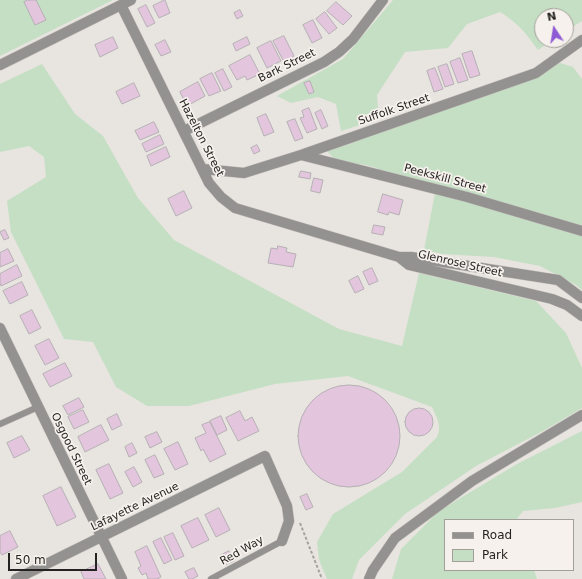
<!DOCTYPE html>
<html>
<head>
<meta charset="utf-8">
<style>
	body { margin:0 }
	#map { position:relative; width:582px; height:579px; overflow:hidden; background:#e8e4df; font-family:"DejaVu Sans",sans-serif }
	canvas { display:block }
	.legend { position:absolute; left:444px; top:519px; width:130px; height:52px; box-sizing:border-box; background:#f6f1ec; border:1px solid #a29f9b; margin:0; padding:5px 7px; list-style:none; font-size:12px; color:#252322 }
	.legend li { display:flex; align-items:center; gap:8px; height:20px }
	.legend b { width:20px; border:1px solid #a29f9b }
	.north { position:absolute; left:534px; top:8px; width:40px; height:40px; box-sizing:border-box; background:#f6f1ec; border:1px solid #a29f9b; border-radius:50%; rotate:348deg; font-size:11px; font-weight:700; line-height:16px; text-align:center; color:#252322 }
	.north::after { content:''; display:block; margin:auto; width:14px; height:18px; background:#8f5bd4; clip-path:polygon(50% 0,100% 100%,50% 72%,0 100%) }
	.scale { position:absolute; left:8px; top:553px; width:89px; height:18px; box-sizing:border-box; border:2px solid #252322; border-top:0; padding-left:5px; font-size:12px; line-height:14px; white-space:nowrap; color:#252322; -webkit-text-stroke:3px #f6f1ec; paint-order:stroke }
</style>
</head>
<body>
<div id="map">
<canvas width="582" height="579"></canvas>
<ul class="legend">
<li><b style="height:5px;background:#939290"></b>Road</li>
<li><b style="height:11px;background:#c5dfc4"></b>Park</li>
</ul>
<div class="north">N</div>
<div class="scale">50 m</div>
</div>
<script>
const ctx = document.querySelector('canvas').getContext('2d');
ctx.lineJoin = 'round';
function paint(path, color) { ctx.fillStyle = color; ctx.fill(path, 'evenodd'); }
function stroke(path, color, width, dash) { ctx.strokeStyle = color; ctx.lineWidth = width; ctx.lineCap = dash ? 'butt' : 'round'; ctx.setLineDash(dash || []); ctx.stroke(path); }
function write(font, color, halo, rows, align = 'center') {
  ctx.font = font + ' "DejaVu Sans",sans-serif'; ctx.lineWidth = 3.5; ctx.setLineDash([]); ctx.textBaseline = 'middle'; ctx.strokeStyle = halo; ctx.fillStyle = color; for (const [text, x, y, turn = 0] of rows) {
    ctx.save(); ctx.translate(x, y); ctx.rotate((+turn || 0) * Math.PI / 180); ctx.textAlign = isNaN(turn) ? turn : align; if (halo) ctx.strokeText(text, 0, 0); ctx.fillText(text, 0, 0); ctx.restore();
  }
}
paint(new Path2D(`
	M0 0H113L0 56Z
	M393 0H582V21L566 31V16H542V40H553L538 50C526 33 518 23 500 12L467 24 448 48 405 52 377 95 379 119 341 131 336 104 318 97 291 103 277 96 343 59Z
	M557 62 573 67 582 79V290L576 285 540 266 494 257 442 254 424 250 436 188 379 172 377 168 361 164 356 165 334 159 326 150Z
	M42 64 75 114 103 136 138 198 174 240 339 329 402 346 419 273 536 301 566 333 582 368V408L543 431 476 466 405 514 359 560 352 579H327L319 560 317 542 333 514 402 472 437 437C442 425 437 418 432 407L348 376 275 384 189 406H147L116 387 93 342 64 339 11 232 7 201 46 177 44 157 29 146 0 152V84Z
	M582 431V502L555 508 523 511 516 520H445V570H534L537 579H392L401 549 439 511 517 464Z`), '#c5dfc4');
const building = new Path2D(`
	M28 0H36L46 20 35 25 24 2Z
	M165 0 170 13 159 18 153 6Z
	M336 2 352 16 343 25 327 11Z
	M146 5 155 23 147 27 138 9Z
	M240 10 243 16 237 19 234 13Z
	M325 12 337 28 329 34 316 19Z
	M313 20 322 38 312 43 303 25Z
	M284 36 294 56 284 62 273 41Z
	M113 37 118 48 100 57 95 45Z
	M247 37 250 44 236 51 233 44Z
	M165 40 171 52 161 56 155 45Z
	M271 41 281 61 267 68 257 48Z
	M472 51 480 75 470 78 462 54Z
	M250 55 260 74 247 80 245 76 237 80 229 66Z
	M460 58 468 80 458 83 450 62Z
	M447 64 454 84 445 87 438 67Z
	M435 68 443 89 434 92 427 71Z
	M223 69 232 87 224 91 215 73Z
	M212 73 221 91 209 96 200 79Z
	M310 81 314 92 309 94 304 83Z
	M198 82 205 96 187 106 180 92Z
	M134 83 140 96 122 104 116 92Z
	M309 108 317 129 307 133 300 118 304 117 302 111Z
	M321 110 328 126 322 129 315 113Z
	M266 114 274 132 264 136 257 118Z
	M295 119 303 138 295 141 287 122Z
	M154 122 159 132 140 140 135 131Z
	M160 135 164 144 146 152 142 144Z
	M257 145 260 151 254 154 251 148Z
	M166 147 170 157 151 166 147 156Z
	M301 171 311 173 310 179 299 177Z
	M314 178 323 180 320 193 311 191Z
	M184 191 192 208 176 216 168 199Z
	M383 194 403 200 399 215 389 212 388 215 378 212Z
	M374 225 385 227 383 235 372 233Z
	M5 230 9 238 4 240 0 232Z
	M278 246 287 248 286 252 296 254 293 267 268 263 271 248 277 249Z
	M8 249 14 261 0 267V253Z
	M17 265 22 276 1 286 0 283V274Z
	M372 268 378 281 369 285 363 272Z
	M358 276 364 289 355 293 349 281Z
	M22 282 28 295 10 304 3 291Z
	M32 310 41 328 29 334 20 316Z
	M49 339 59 358 45 365 35 346Z
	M65 363 72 376 50 387 43 374Z
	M298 436a51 51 0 1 1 102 0a51 51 0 1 1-102 0Z
	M79 398 84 407 68 415 63 406Z
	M405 422a14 14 0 1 1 28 0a14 14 0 1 1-28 0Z
	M83 410 89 422 74 429 68 417Z
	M240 411 245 421 252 417 259 431 238 441 226 418Z
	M117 414 122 425 112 430 107 419Z
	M221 416 227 430 217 435 210 421Z
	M210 422 226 454 210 462 203 449 201 451 195 438 206 433 202 425Z
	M101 425 109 440 85 452 78 437Z
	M157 432 162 442 150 448 145 437Z
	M22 436 30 450 14 458 7 443Z
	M178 442 188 464 175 470 164 449Z
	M132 443 137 453 129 457 125 447Z
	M155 455 164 474 154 478 145 460Z
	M109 464 123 493 110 499 96 470Z
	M134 467 142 482 133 487 125 472Z
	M61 487 76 517 57 526 43 496Z
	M307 494 313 507 306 510 300 497Z
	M219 508 230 530 216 537 205 515Z
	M198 518 209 540 192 548 181 526Z
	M10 531 18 547 2 555 0 552V536Z
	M173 533 184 556 175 560 164 537Z
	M161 538 172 560 164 564 153 542Z
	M147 546 161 577 157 579H148L146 573 142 575 138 568 141 566 135 552Z
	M229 551 234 561 225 565 220 556Z
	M98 564 106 579H84L81 572Z
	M194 568 198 576 192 579H189L185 572Z`);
paint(building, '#e3c5de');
stroke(building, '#b5b0b4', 1);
const service = new Path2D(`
	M0 424 38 407
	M211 579 282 541`);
const minor = new Path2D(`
	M121 5 209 183 221 197 235 208 399 257H411L558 280 582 298
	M0 65 131 0
	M184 131 324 62 339 52 353 39 383 0
	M301 155 467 197 582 231
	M203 169 244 173 301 155 536 73 582 40
	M399 257 409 265 552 299 567 305 582 316
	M0 328 122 579
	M16 579 265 456 287 506 289 521 282 541
	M369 579 373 570 395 538 472 481 582 415`);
stroke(service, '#c5c1bd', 7);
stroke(minor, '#c5c1bd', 11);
stroke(new Path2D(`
	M300 523 322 579`), '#a6a39f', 2, [3, 2]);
stroke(service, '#939290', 6);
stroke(minor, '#939290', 10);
write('11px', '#252322', '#f6f1ec', [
	["Bark Street",287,66,-26],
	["Suffolk Street",394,110,-19],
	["Hazelton Street",201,138,63],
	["Peekskill Street",445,179,15],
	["Glenrose Street",460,264,13],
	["Osgood Street",71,449,64],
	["Lafayette Avenue",135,507,-26],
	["Red Way",242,551,-29]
]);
</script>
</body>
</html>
